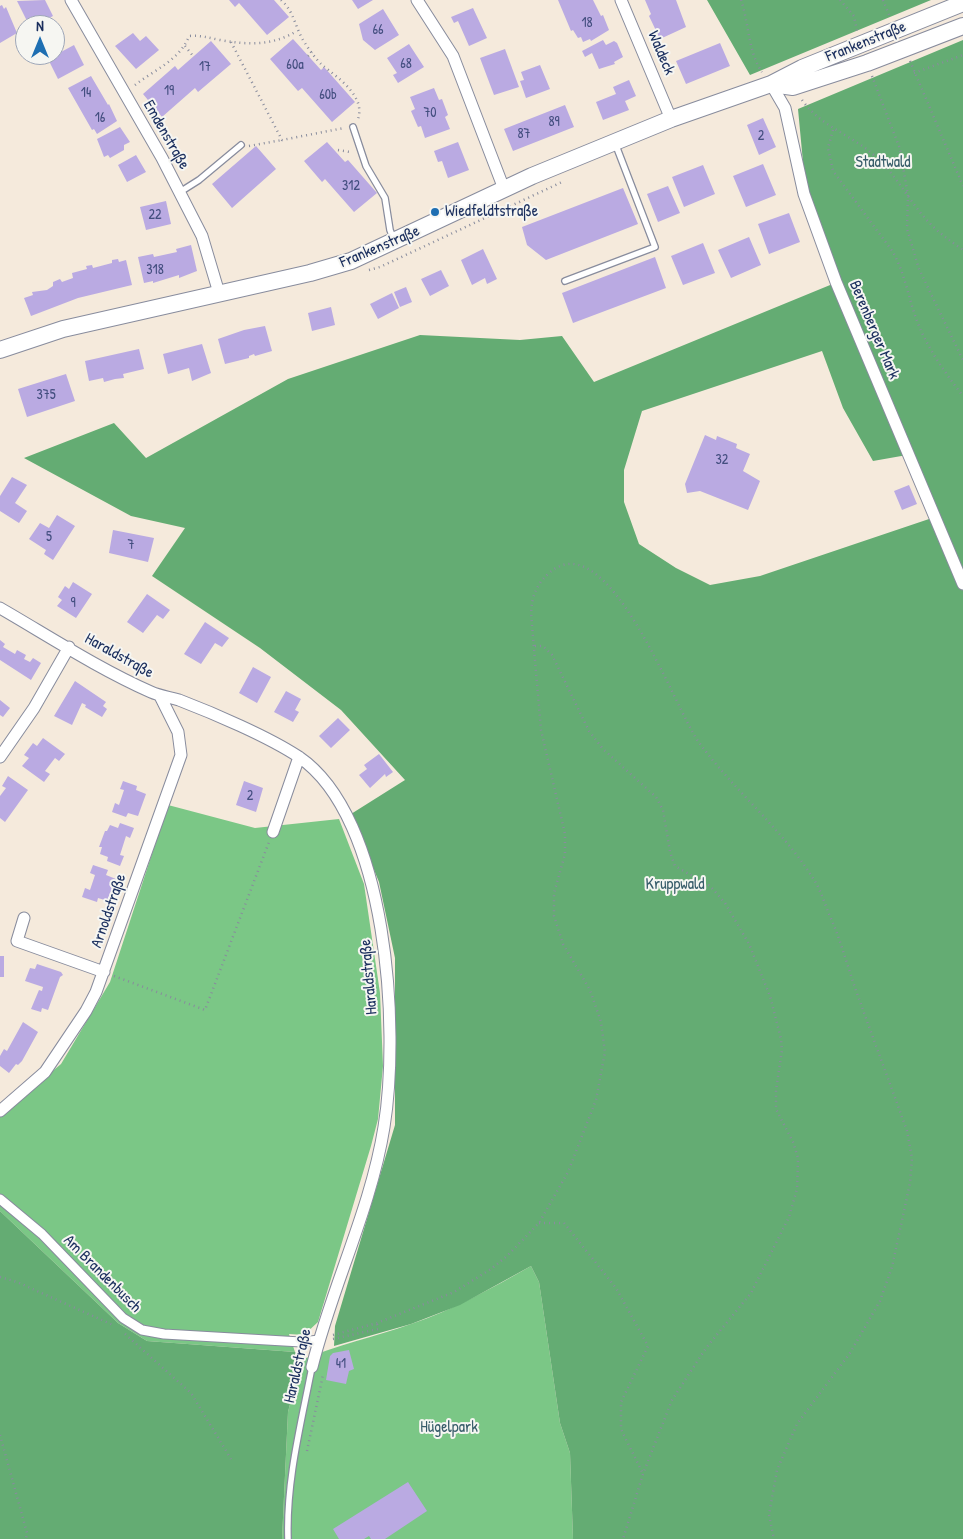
<!DOCTYPE html>
<html>
<head>
<meta charset="utf-8">
<style>
	body { margin:0 }
	#map { position:relative; width:963px; height:1539px; overflow:hidden; background:#f5eadc; font-family:"Patrick Hand",sans-serif }
	canvas { display:block }
	.north { position:absolute; left:15px; top:15px; width:50px; height:50px; box-sizing:border-box; background:#f6f6f2; border:1px solid #9ea6b7; border-radius:50%; rotate:0deg; font-size:14px; font-weight:700; line-height:20px; text-align:center; color:#1b2f5e }
	.north::after { content:''; display:block; margin:auto; width:18px; height:22px; background:#1f6fb2; clip-path:polygon(50% 0,100% 100%,50% 72%,0 100%) }
</style>
</head>
<body>
<div id="map">
<canvas width="963" height="1539"></canvas>
<div class="north">N</div>
</div>
<script>
const ctx = document.querySelector('canvas').getContext('2d');
ctx.lineJoin = 'round';
function paint(path, color) { ctx.fillStyle = color; ctx.fill(path, 'evenodd'); }
function stroke(path, color, width, dash) { ctx.strokeStyle = color; ctx.lineWidth = width; ctx.lineCap = dash ? 'butt' : 'round'; ctx.setLineDash(dash || []); ctx.stroke(path); }
function write(font, color, halo, rows, align = 'center') {
  ctx.font = font + ' "Patrick Hand",sans-serif'; ctx.lineWidth = 4; ctx.setLineDash([]); ctx.textBaseline = 'middle'; ctx.strokeStyle = halo; ctx.fillStyle = color; for (const [text, x, y, turn = 0] of rows) {
    ctx.save(); ctx.translate(x, y); ctx.rotate((+turn || 0) * Math.PI / 180); ctx.textAlign = isNaN(turn) ? turn : align; if (halo) ctx.strokeText(text, 0, 0); ctx.fillText(text, 0, 0); ctx.restore();
  }
}
paint(new Path2D(`
	M168 805 255 828 339 819 364 884 380 993 383 1066 378 1119 371 1146 318 1322 304 1335 289 1334 295 1352 147 1341 118 1323 0 1211V1115L61 1064 110 982Z
	M531 1266 539 1282 560 1423 570 1453 573 1539H282L288 1412 301 1360C337 1345 374 1337 411 1324 453 1310 492 1288 531 1266Z`), '#7bc786');
paint(new Path2D(`
	M707 0H931L750 75Z
	M963 40V574L927 497 806 194 798 109Z
	M835 283 907 455 873 461 843 408 822 351 642 411 624 470V502L639 544 676 568 710 585 760 576 932 518 963 588V1539H573L570 1453 560 1423 539 1282 531 1266 460 1305 411 1324 334 1346 335 1326 395 1125V958L379 882 351 814 405 780 341 710 260 648 152 576 185 528 131 516 24 458 114 423 146 458 288 379 420 335 520 340 562 336 594 382Z
	M0 1211 118 1323 147 1341 295 1352 301 1360 288 1412 282 1539H0Z`), '#64ac73');
paint(new Path2D(`
	M45 0 53 16 36 25H29L17 1Z
	M229 0H274L289 17 267 35 239 3 235 7Z
	M352 0H373L358 9Z
	M558 0H593L601 16 603 15 609 30 591 41 590 39 583 42 581 37 578 38 573 30 571 31Z
	M645 0H676L686 27 660 39 649 16 651 14Z
	M2 5 4 9 6 7 17 33 0 43V6Z
	M473 8 487 38 469 46 458 21 454 23 451 17Z
	M383 9 399 35 375 50 363 40 359 24Z
	M133 33 140 41 146 36 159 50 136 69 115 46Z
	M293 39 321 70 324 67 355 102 332 122 302 88 298 91 270 59Z
	M603 40 606 45 614 41 617 43 623 57 614 62 615 64 599 69 592 53 585 57 582 51Z
	M211 41 231 64 198 92 195 88 162 117 143 94 175 66 178 70Z
	M720 43 730 66 686 84 676 61Z
	M409 44 424 67 398 83 393 75 397 73 387 58Z
	M74 45 84 65 58 79 48 59Z
	M505 49 519 87 494 95 480 58Z
	M540 65 550 89 526 98 520 81 524 80 521 72Z
	M91 76 108 105 109 104 117 121 97 134 94 129 92 130 68 88Z
	M629 80 636 96 625 101 629 110 603 120 596 102 616 94 613 87Z
	M434 88 439 100 442 99 448 115 445 117 450 129 425 138 421 126 418 127 411 111 415 109 410 97Z
	M565 105 574 127 513 151 504 129Z
	M763 118 776 147 759 155 747 125Z
	M120 127 130 142 124 145V150L110 158 108 155 104 157 97 139Z
	M327 142 345 162 348 160 377 193 354 212 325 179 322 182 304 161Z
	M458 142 469 170 448 178 442 161 438 162 434 151Z
	M256 146 276 169 232 208 212 184Z
	M136 155 146 172 127 182 118 165Z
	M763 164 776 195 746 207 733 176Z
	M703 165 715 194 684 207 672 177Z
	M668 186 680 213 658 222 647 194Z
	M623 188 638 224 546 260 527 245 522 227Z
	M166 201 171 224 146 230 140 207Z
	M789 213 800 242 769 254 758 224Z
	M749 237 761 265 731 278 718 250Z
	M703 243 715 273 683 285 671 256Z
	M191 245 197 271 179 278V275L153 283V281L144 283 138 257 153 254 154 257 177 252 176 249Z
	M483 249 497 279 487 284 485 278 472 285 461 260Z
	M655 257 666 288 573 323 562 293Z
	M118 259 119 262 126 260 132 285 78 298 31 316 24 298 33 295 32 292 47 290 53 286V282L60 279 62 282 73 278 72 273 87 269 86 266 92 265 93 268 112 263V260Z
	M441 270 449 286 430 296 421 279Z
	M406 287 412 302 400 307 394 292Z
	M392 293 399 308 378 319 370 304Z
	M331 307 335 325 312 331 308 313Z
	M265 326 272 351 255 356 254 354 249 356V358L225 364 218 339 244 330Z
	M202 344 211 373 192 381 189 368 168 374 163 354Z
	M139 349 144 369 123 374 124 378 115 379 104 382 103 378 89 381 85 361Z
	M66 374 75 401 27 417 18 389Z
	M705 435 716 440 717 436 737 444 736 448 750 454 743 471 760 481 748 510 700 491 687 493 685 484Z
	M12 477 27 485 15 503 27 511 19 523 0 511V496Z
	M909 485 917 504 902 510 894 491Z
	M57 515 75 526 53 560 44 554 46 550 29 539 40 523 49 528Z
	M113 530 154 538 148 562 109 553Z
	M73 582 92 594 76 618 57 606 62 600 58 597 65 586 69 589Z
	M147 594 170 610 163 619 157 615 143 633 127 622Z
	M205 622 229 638 222 647 215 643 201 664 184 654Z
	M0 640 5 644 3 647 15 654 17 650 26 655 24 659 30 662 33 658 41 663 31 680 0 660Z
	M253 667 271 677 257 703 239 693Z
	M75 681 106 702 103 706 107 709 102 717 85 707 86 705 82 703 72 725 54 716Z
	M286 691 301 699 295 710 299 712 293 722 274 712Z
	M0 700 10 708 3 717 0 715Z
	M338 718 350 730 331 748 319 736Z
	M43 738 65 754 59 761 55 758 45 771 50 774 44 782 22 766 29 758 24 755 33 743 37 746Z
	M379 754 393 772 386 777 385 774 370 788 359 775 367 769 364 765Z
	M8 776 28 790 5 822 0 818V796L6 788 2 786Z
	M123 781 137 786 136 790 146 794 138 816 128 813 126 817 112 812 115 803 119 805 124 790 120 789Z
	M244 781 263 788 256 812 236 805Z
	M120 823 134 828 130 838 126 836 120 855 124 856 120 866 107 861 108 857 100 854 102 847H99L105 831H107L110 825 118 828Z
	M93 865 108 870 106 875 116 879 108 901 98 898 97 902 82 897 85 888 90 890 95 875 90 873Z
	M0 956H4V977H0Z
	M37 964 61 972 63 975 60 977 48 1010 42 1008 41 1012 31 1009 39 990 42 991 43 987 25 981 30 968 35 969Z
	M23 1022 38 1032 22 1061 18 1065 16 1064 9 1073 0 1066V1056L4 1049 7 1051Z
	M349 1350 354 1369 349 1371 346 1384 326 1380 330 1356 333 1353Z
	M408 1482 427 1511 385 1539H371L369 1536 364 1539H339L333 1529Z`), '#baaae2');
const service = new Path2D(`
	M353 127 366 166 385 198 390 230 394 240
	M180 192 199 180 241 145
	M565 281 655 247 615 143
	M288 1539C286 1481 301 1424 312 1367`);
const pedestrian = new Path2D(`
	M0 1199 42 1234 123 1318 142 1330 164 1334 301 1342 319 1340`);
const minor = new Path2D(`
	M71 0 162 158 202 236 219 293
	M417 0 453 56 504 189
	M621 0 671 119
	M771 84 785 108 804 194 836 282 963 584
	M0 608C50 637 99 669 151 692 160 696 169 697 179 700 213 713 269 737 299 757 388 818 400 1029 384 1127 371 1209 332 1286 312 1367
	M0 757 34 708 69 647
	M273 832 299 757
	M24 918 17 941 104 972
	M0 1111 45 1072 86 1011 96 992 181 755 178 732 160 696`);
const secondary = new Path2D(`
	M771 84 793 87 867 63 963 26
	M0 350 63 329 310 273 351 261 532 176 671 119 771 84 802 68 963 3`);
stroke(service, '#888c9d', 8);
stroke(pedestrian, '#888c9d', 11);
stroke(minor, '#888c9d', 13);
stroke(secondary, '#888c9d', 18);
stroke(new Path2D(`
	M281 0C295 12 295 29 305 43 309 50 316 59 322 65 337 77 366 96 358 119
	M741 0C749 23 748 52 762 72
	M840 0 854 16 857 31
	M883 0 890 17
	M231 42 282 140 344 128
	M185 46 193 56
	M308 56 312 52
	M910 61 963 186
	M914 73 963 55
	M872 76 900 149 908 196 907 229 919 269 963 360
	M135 85C154 70 180 60 189 36 201 35 209 38 220 40 248 45 272 46 297 31
	M802 100C823 129 852 134 877 158 896 175 908 199 925 218 936 231 949 240 963 250
	M833 130 828 148 833 171 893 252C906 276 909 302 919 326 930 352 946 374 963 396
	M249 146 282 140
	M338 150 350 152
	M369 270 380 267 562 182
	M535 646H543L552 655 589 731 603 749 656 797 663 810 670 852 675 866 710 886 725 903 749 944 770 996 781 1039 782 1050 776 1090V1109L793 1142 798 1158 797 1189 789 1217 751 1293 706 1348 672 1400 643 1474 623 1539
	M114 976 205 1010 269 842
	M539 1223H564L616 1288 648 1346 621 1402V1429L643 1474
	M0 1277 17 1282 113 1325
	M125 1334 191 1393 231 1459
	M333 1335 377 1323 454 1292 491 1269 507 1256 539 1223 568 1172 596 1100 605 1052 601 1022 590 990 563 944 554 916V893L565 854V834L541 730 531 613C532 596 536 585 549 573 608 521 674 707 698 741 733 790 784 830 816 883 821 892 825 904 829 914 841 940 848 969 858 996 874 1041 891 1086 907 1131L912 1158 910 1183 892 1267 880 1301 850 1353 797 1424 777 1470 769 1515 774 1539
	M333 1339 378 1329 377 1324
	M0 1435 27 1533 26 1539
	M307 1451 323 1375`), '#888c9d', 2.5, [1, 4]);
stroke(service, '#fff', 5.5);
stroke(pedestrian, '#fff', 9);
stroke(minor, '#fff', 11);
stroke(secondary, '#fff', 16);
for (const [x, y, r, color] of [
	[435,212,5,"#1f6fb2"]
]) { const dot = new Path2D(); dot.arc(x, y, r, 0, 2 * Math.PI); ctx.fillStyle = color; ctx.fill(dot); stroke(dot, '#f6f6f2', 2); }
write('14px', '#434e7f', null, [
	["18",587,23],
	["66",378,30],
	["68",406,64],
	["60a",295,65],
	["17",205,67],
	["19",169,91],
	["14",86,93],
	["60b",328,95],
	["70",430,113],
	["16",100,118],
	["89",554,122],
	["87",524,134],
	["2",761,136],
	["312",351,186],
	["22",155,215],
	["318",155,270],
	["375",46,395],
	["32",722,460],
	["5",49,537],
	["7",131,545],
	["9",73,603],
	["2",250,796],
	["41",341,1364]
]);
write('16px', '#1b2f5e', '#f6f6f2', [
	["Frankenstraße",866,42,-22],
	["Waldeck",661,53,67],
	["Emdenstraße",166,135,60],
	["Frankenstraße",380,247,-23],
	["Berenberger Mark",874,330,67],
	["Haraldstraße",119,656,29],
	["Arnoldstraße",109,911,-71],
	["Haraldstraße",369,977,-95],
	["Am Brandenbusch",102,1274,45],
	["Haraldstraße",298,1366,-77]
]);
write('16px', '#385d6a', '#f6f6f2', [
	["Stadtwald",883,163],
	["Kruppwald",675,885],
	["Hügelpark",449,1428]
]);
write('16px', '#1b2f5e', '#f6f6f2', [
	["Wiedfeldtstraße",445,212]
], 'left');
</script>
</body>
</html>
